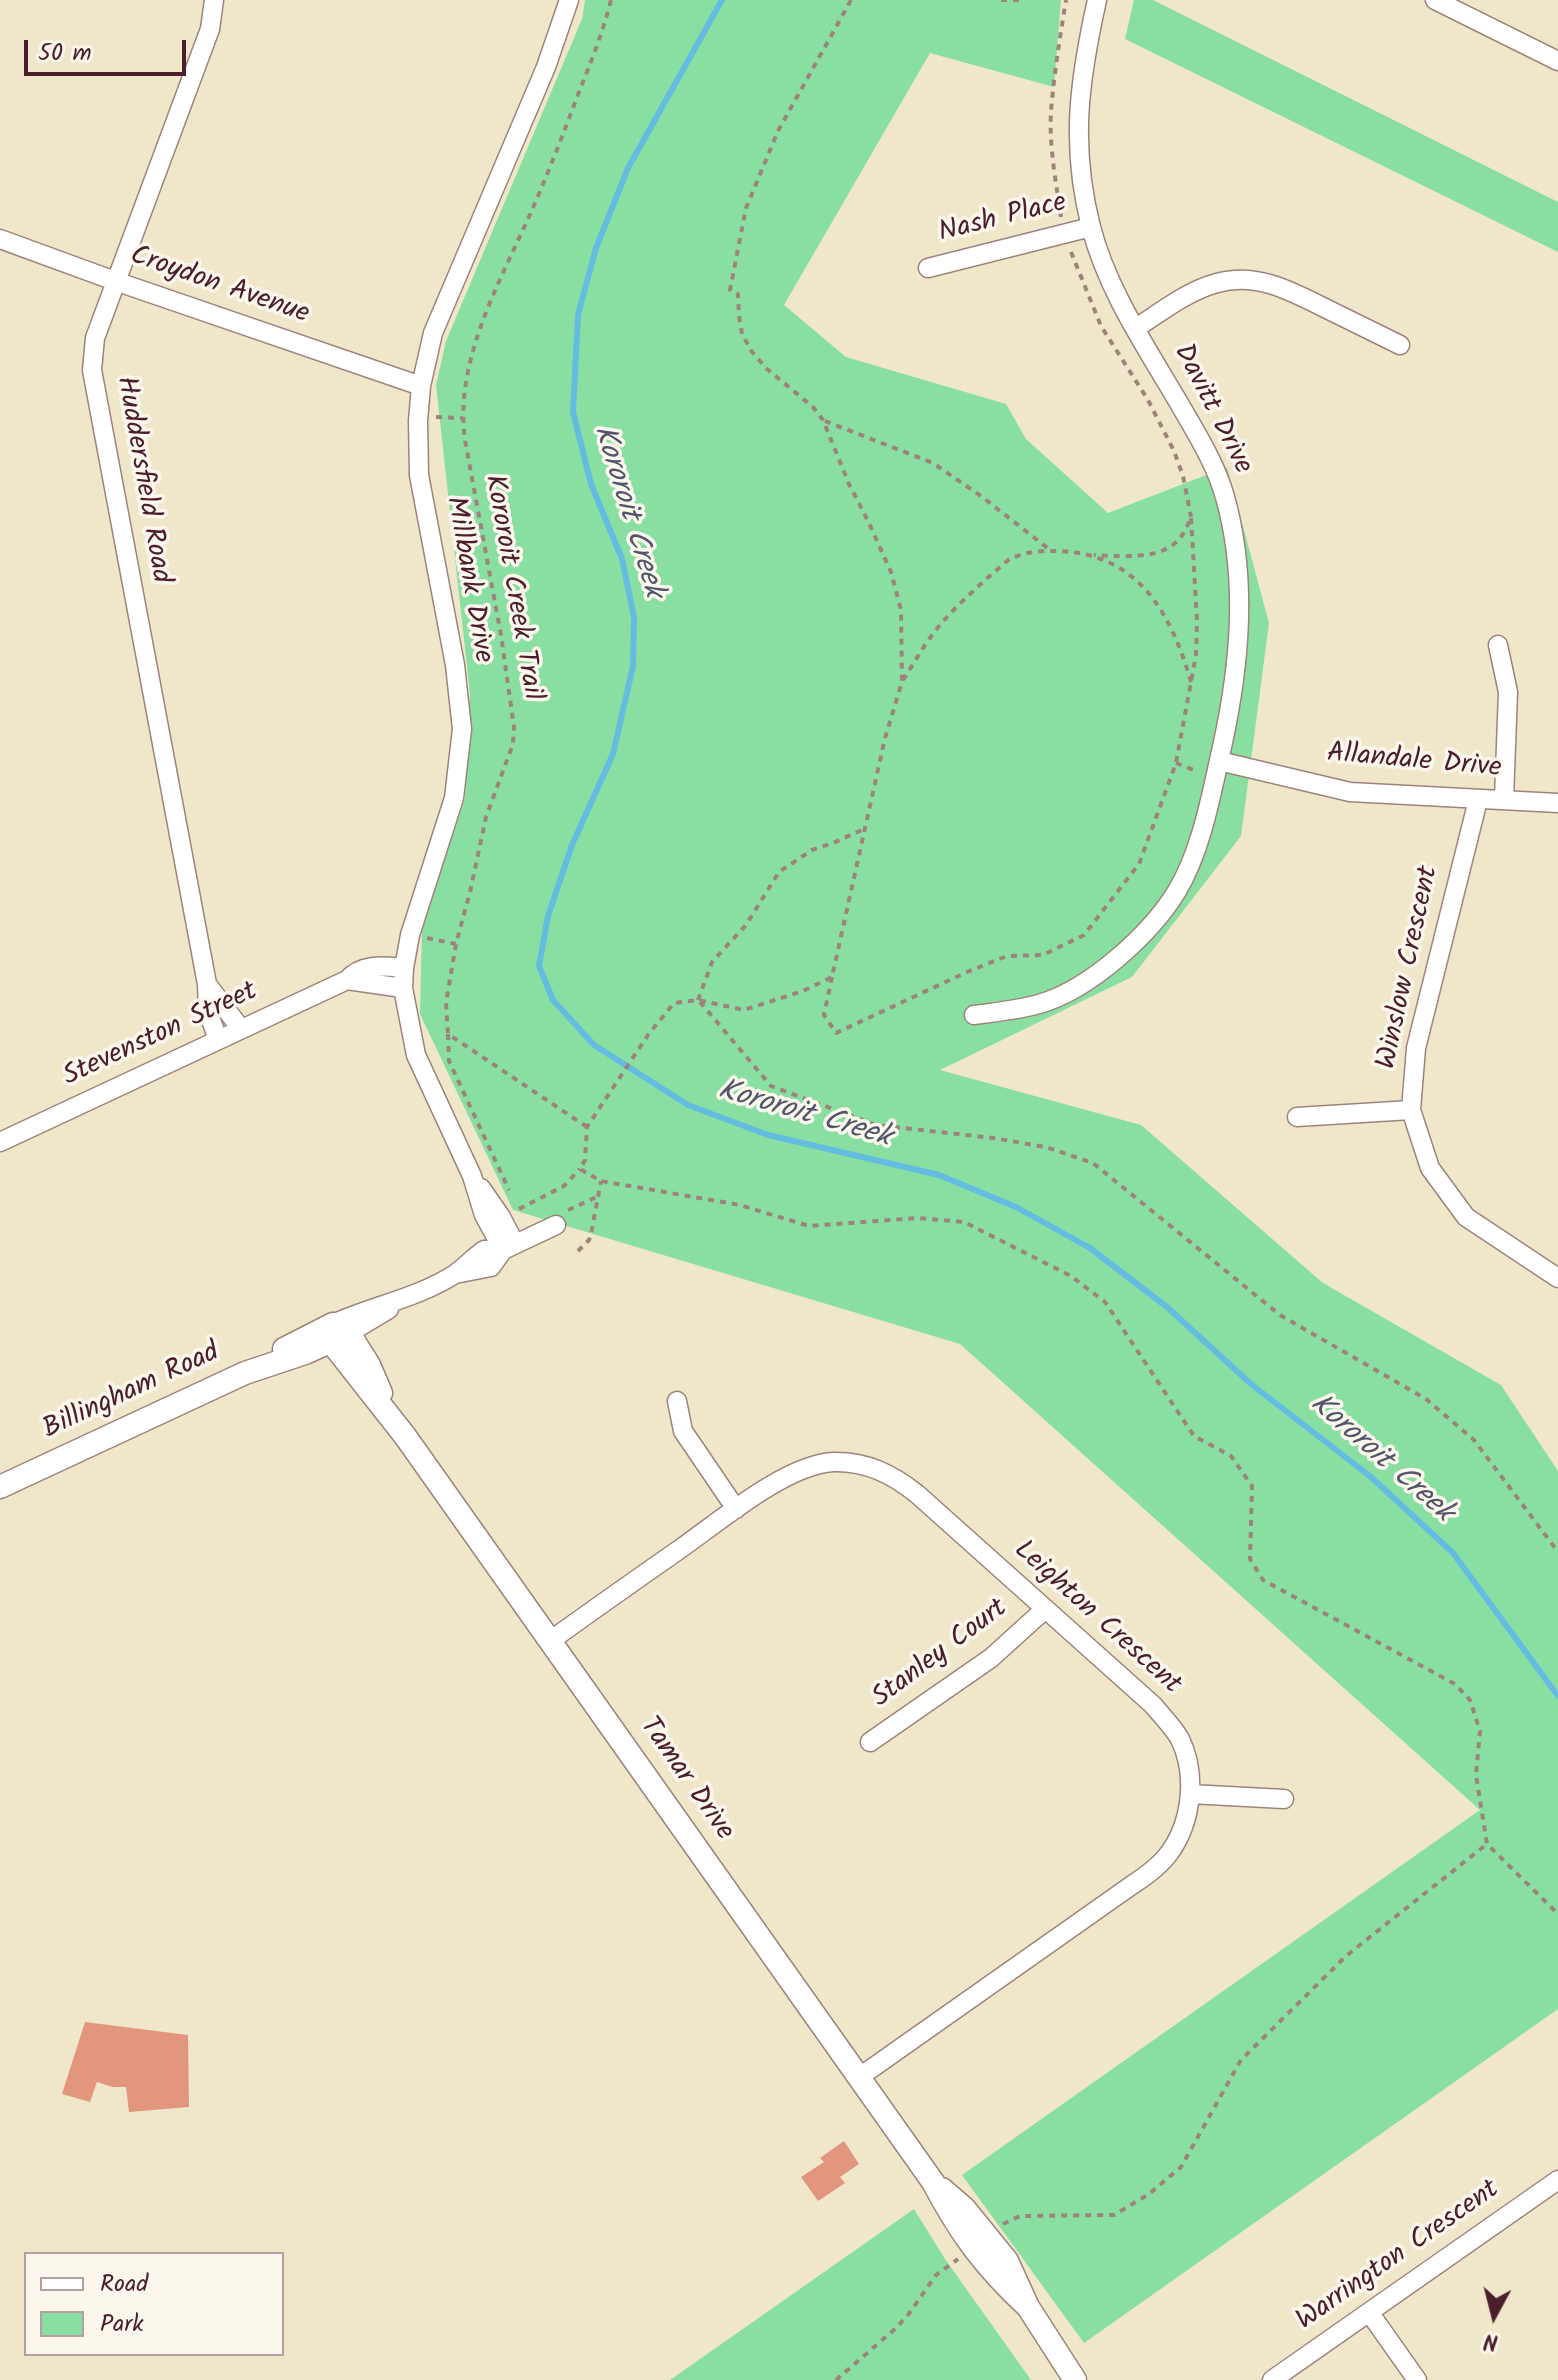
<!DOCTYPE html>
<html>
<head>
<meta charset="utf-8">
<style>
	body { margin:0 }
	#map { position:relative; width:1558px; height:2380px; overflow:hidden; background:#f0e7cb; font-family:Kalam,sans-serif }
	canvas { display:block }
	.legend { position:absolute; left:24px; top:2252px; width:260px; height:104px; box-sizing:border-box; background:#fbf7ec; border:2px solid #b4a19f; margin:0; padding:10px 14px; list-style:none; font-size:24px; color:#4a1f2b }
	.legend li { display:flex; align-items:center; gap:16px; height:40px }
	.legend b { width:40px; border:2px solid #b4a19f }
	.north { position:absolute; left:1454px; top:2276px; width:80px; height:80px; -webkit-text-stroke:6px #fbf7ec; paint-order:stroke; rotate:187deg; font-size:22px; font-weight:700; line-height:32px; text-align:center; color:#4a1f2b }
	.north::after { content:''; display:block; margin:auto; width:28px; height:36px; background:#4a1f2b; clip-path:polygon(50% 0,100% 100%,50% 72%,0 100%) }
	.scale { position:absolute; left:24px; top:40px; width:162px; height:36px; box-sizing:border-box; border:4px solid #4a1f2b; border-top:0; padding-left:10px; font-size:24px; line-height:28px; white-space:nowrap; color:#4a1f2b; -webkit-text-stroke:6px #fbf7ec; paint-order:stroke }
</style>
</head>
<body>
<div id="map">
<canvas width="1558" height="2380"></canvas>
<ul class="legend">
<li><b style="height:10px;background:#fff"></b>Road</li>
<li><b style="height:22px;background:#89dfa2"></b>Park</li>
</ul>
<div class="north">N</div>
<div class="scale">50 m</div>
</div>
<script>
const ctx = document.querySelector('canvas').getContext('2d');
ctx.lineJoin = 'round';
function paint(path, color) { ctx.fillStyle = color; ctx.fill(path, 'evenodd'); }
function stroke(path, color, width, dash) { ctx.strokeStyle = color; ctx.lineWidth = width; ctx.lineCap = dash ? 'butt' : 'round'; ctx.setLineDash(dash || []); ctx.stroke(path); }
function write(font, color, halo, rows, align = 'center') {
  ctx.font = font + ' Kalam,sans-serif'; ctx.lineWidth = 7; ctx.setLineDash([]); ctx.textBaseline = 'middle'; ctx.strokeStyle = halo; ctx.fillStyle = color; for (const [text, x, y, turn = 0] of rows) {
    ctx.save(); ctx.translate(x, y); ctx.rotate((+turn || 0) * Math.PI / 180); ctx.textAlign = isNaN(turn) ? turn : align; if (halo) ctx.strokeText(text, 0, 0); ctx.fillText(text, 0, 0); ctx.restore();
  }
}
paint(new Path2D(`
	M585 0H1061L1054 87 930 53 784 305 846 357 1006 404 1026 439 1108 513 1227 467 1269 623 1241 836 1132 977 940 1070 1141 1125 1323 1283 1501 1385 1558 1471V2009L1084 2343 962 2175 1480 1810 960 1344 513 1210 420 1014 422 926 465 799 470 694 436 385 446 341 582 19Z
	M1134 0H1153L1558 202V252L1125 39Z
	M914 2209 945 2259 1031 2380H670Z`), '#89dfa2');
stroke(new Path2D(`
	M722 0 628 168 596 248 578 315 573 412 591 484 622 559 634 617 633 666 613 754 572 845 548 916 539 966 553 1000 594 1045 688 1105 768 1135 939 1175 1016 1207 1090 1248 1167 1307 1251 1384 1371 1477 1453 1553 1558 1696`), '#64bde1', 6);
paint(new Path2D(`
	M85 2022 188 2035 189 2107 129 2112 126 2087H112L97 2082 90 2102 62 2094Z
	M844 2141 859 2164 840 2177 845 2183 818 2201 801 2177 824 2162 820 2158Z`), '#e1967d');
const minor = new Path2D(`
	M214 0 210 29 95 338 92 370 207 984 208 1011 218 1040
	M1435 0 1558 61
	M0 239 115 281 421 386
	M928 268 1091 227
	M1136 328C1161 312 1187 291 1217 283 1259 271 1296 294 1333 312 1355 323 1378 334 1400 345
	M1498 645 1508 692 1504 799
	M1219 761 1350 792 1558 803
	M1478 800 1416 1048 1411 1110 1430 1168 1466 1217 1558 1278
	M347 980 403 988
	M207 984 241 1029
	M974 1015C996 1012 1018 1010 1039 1004 1089 990 1150 935 1177 891 1202 849 1211 795 1222 747 1240 665 1248 579 1225 497 1216 465 1199 438 1183 410 1149 351 1108 293 1091 227 1070 145 1079 81 1097 0
	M1297 1117 1411 1110
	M0 1142 347 980C362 963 383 966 404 968
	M481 1188 501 1217 515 1244
	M503 1250 484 1215 472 1176 416 1055 403 988 404 968 410 935 454 798 462 729 455 665 419 475 418 421 421 386 433 333 546 67 569 0
	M455 1274 491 1267 503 1250
	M333 1324C372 1306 418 1298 455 1274 465 1267 474 1257 484 1250H503L556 1225
	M349 1333 389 1309
	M677 1401 683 1431 736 1509
	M550 1641C593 1610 637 1579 680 1549 720 1521 785 1465 833 1462 866 1461 892 1474 917 1494L1153 1705C1162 1716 1173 1727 1180 1739 1197 1774 1192 1821 1170 1852 1160 1866 1146 1876 1132 1885L858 2078
	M870 1742 991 1658 1044 1610
	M1190 1794 1284 1799
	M1369 2312 1417 2380
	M1272 2380 1558 2180`);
const tertiary = new Path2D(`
	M333 1324 349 1333 369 1365 381 1393
	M331 1342 405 1436 933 2182C961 2235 985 2267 1028 2307
	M284 1349 333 1324
	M0 1487 245 1373 305 1353 349 1333
	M942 2189 964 2208 1007 2261 1028 2307 1075 2380`);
stroke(minor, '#9d837b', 21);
stroke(tertiary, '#9d837b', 25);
stroke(new Path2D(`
	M851 0 778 131 746 208 730 290 738 294 739 316 742 334 752 352 767 369 813 407 823 420 849 484 868 521 891 572 901 610 902 682 885 738 832 977 803 991 744 1010 698 1000 674 1003 648 1035 587 1127 585 1160 580 1169 601 1181 740 1205 809 1226 918 1218 964 1222 1071 1276 1105 1302 1194 1436 1231 1456 1252 1486 1250 1559 1263 1580 1455 1684 1470 1700 1480 1731 1476 1775 1487 1844 1558 1914
	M1001 0H1020
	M1061 217C1056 182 1049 147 1051 111 1054 74 1060 37 1066 0
	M1071 252 1101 326 1148 400 1174 451 1183 476 1191 517
	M436 417 462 418
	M825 421 933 463 981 496 1050 550
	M903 680C913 665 922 648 933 634 950 611 972 592 993 573 999 569 1005 561 1012 558 1030 550 1053 550 1072 552 1144 561 1173 620 1191 682
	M1176 763 1196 771
	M427 938 456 944
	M832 977 824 1015 836 1033 967 972 1007 956 1043 955 1084 935 1139 864 1176 763 1196 655 1197 621 1191 517C1187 527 1183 537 1174 544 1154 560 1118 556 1094 555
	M698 1000 712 962 746 925 779 872 812 850 833 843 864 829
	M700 1002 771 1086 876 1125 993 1138 1046 1147 1093 1163 1280 1315 1426 1399 1474 1440 1558 1552
	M448 1034 449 1061 509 1190
	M587 1127 448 1034 446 1003 456 944 470 892 486 817 513 744 514 727 501 635 465 440C454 360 500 282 532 210 549 171 564 132 579 92 591 62 603 32 611 0
	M519 1209 564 1186 580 1169
	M568 1210 599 1196
	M578 1251 589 1240 591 1234 601 1181
	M1003 2224 1020 2216 1114 2215 1149 2194 1181 2167 1241 2060 1346 1956 1487 1844
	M836 2380 895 2329 908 2315 936 2275 958 2259`), '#9d837b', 4, [6, 6]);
stroke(minor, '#fff', 18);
stroke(tertiary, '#fff', 22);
write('28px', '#4a1f2b', '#fbf7ec', [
	["Nash Place",1003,220,-14],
	["Croydon Avenue",219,287,19],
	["Davitt Drive",1211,410,63],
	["Huddersfield Road",141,480,80],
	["Millbank Drive",467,580,80],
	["Kororoit Creek Trail",511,588,80],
	["Allandale Drive",1414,763,5],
	["Winslow Crescent",1410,968,-78],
	["Stevenston Street",161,1036,-25],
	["Billingham Road",132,1393,-25],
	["Leighton Crescent",1096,1619,42],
	["Stanley Court",941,1655,-37],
	["Tamar Drive",685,1780,55],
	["Warrington Crescent",1399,2257,-35]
]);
write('italic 30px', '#53566b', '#fbf7ec', [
	["Kororoit Creek",626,512,73],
	["Kororoit Creek",804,1116,16],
	["Kororoit Creek",1380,1460,41]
]);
</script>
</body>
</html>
